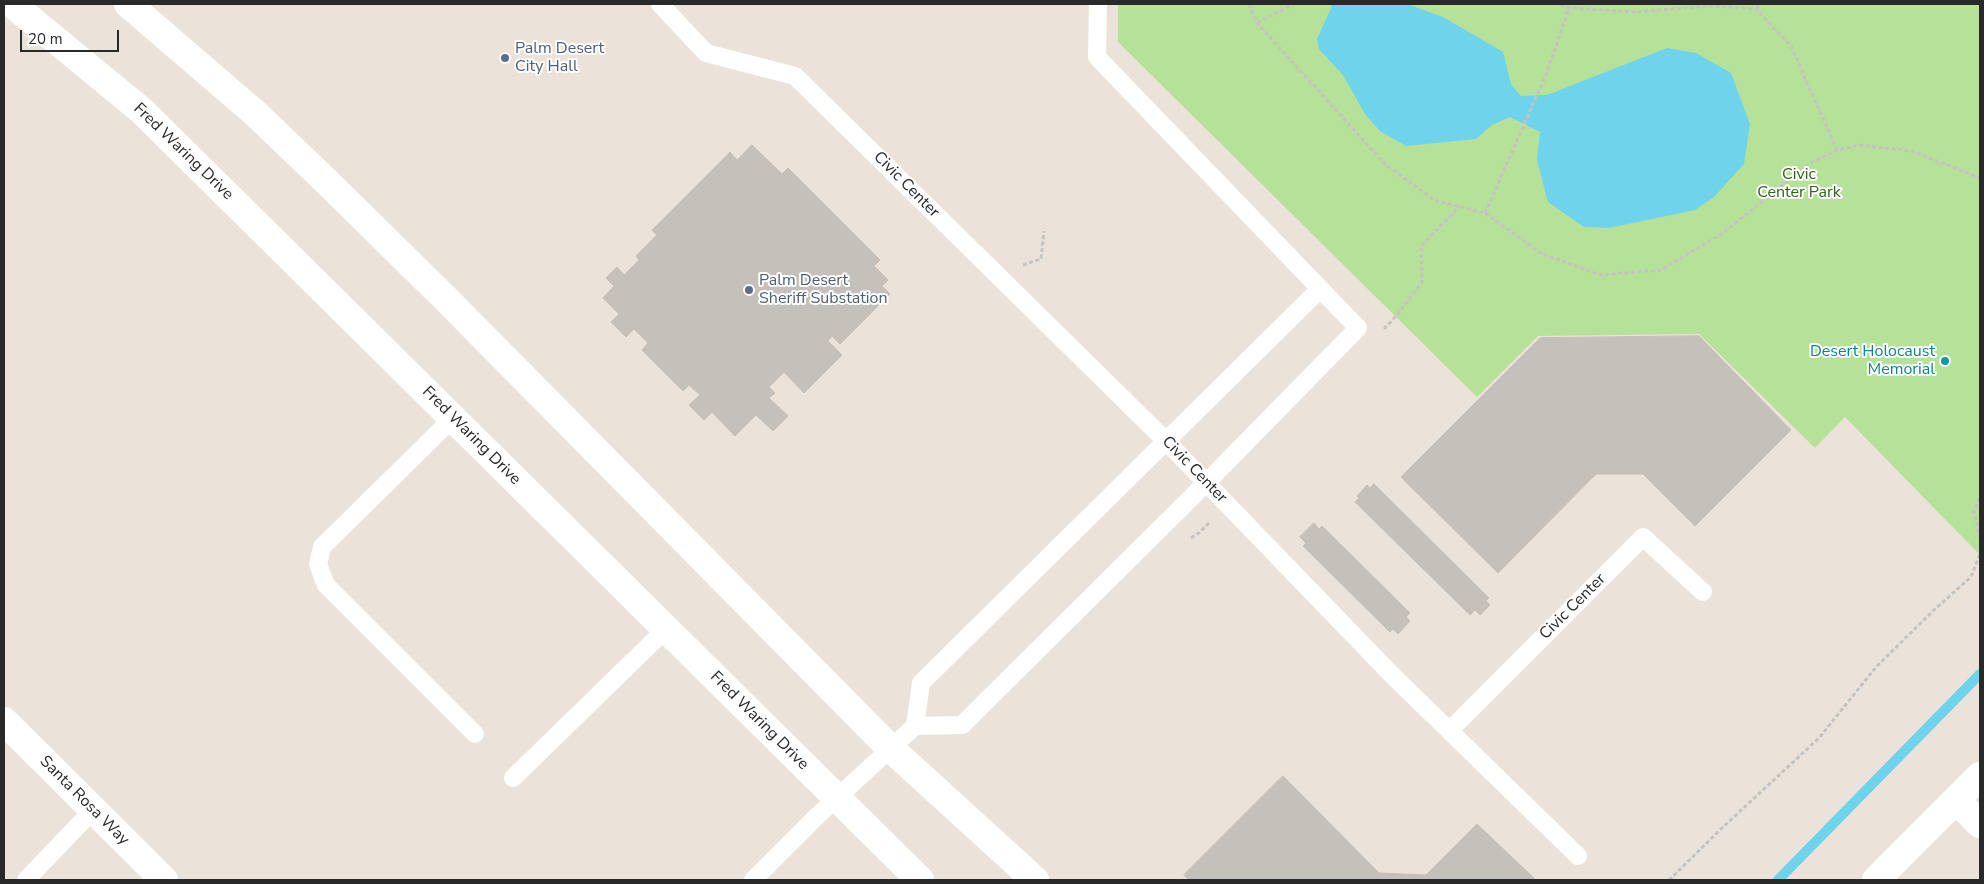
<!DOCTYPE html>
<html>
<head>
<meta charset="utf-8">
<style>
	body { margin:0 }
	#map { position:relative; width:1984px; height:884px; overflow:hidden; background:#ebe3da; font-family:"Nunito Sans",sans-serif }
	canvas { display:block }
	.frame { position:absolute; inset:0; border:5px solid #292929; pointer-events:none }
	.scale { position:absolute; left:20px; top:30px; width:99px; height:22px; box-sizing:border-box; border:2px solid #292929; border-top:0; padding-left:6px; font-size:15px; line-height:18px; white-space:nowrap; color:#292929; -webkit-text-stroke:4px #fff; paint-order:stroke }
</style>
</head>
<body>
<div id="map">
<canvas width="1984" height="884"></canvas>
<div class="frame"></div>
<div class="scale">20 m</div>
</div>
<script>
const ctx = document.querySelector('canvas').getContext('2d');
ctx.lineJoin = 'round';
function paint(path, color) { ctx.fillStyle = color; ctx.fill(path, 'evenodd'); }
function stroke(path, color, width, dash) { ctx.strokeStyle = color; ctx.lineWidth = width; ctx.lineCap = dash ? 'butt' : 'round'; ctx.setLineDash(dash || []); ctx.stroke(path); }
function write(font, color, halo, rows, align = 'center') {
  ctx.font = font + ' "Nunito Sans",sans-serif'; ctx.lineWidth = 4; ctx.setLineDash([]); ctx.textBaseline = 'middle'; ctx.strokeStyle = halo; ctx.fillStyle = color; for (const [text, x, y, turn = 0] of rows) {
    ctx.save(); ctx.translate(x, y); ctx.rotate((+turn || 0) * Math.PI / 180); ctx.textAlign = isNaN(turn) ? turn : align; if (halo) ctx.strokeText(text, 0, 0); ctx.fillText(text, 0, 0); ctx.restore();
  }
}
paint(new Path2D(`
	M1118 4H1980V555L1845 417 1815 448 1699 334 1538 336 1477 397 1118 42Z`), '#b6e198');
paint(new Path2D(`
	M1331 4H1407L1443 17 1503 52 1511 84 1521 96 1547 95 1667 48 1696 53 1731 73 1750 124 1744 164 1714 197 1695 210 1609 228 1584 227 1548 202 1537 160 1540 132 1510 117 1492 125 1476 139 1406 146 1380 131 1365 114 1343 75 1319 49 1317 39 1332 6Z`), '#6fd3ec');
stroke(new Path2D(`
	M1778 880 1980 674`), '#6fd3ec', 10);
const building = new Path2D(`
	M752 145 782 174 788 168 880 260 874 266 888 280 882 286 890 294 840 344 832 336 828 341 842 355 804 393 784 372 769 387 775 393 769 398 788 416 773 431 756 415 735 436 712 412 704 420 689 405 700 395 689 385 683 391 642 350 648 343 634 329 626 337 611 322 619 314 603 298 614 286 606 278 617 267 624 275 639 260 636 256 657 235 652 230 730 152 737 160Z
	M1699 336 1791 430 1695 526 1643 474H1596L1498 573 1401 477 1540 338Z
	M1374 484 1489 598 1486 601 1490 605 1480 615 1475 610 1470 615 1355 502 1359 498 1357 496 1367 485 1370 488Z
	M1314 523 1319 529 1322 526 1410 613 1406 617 1410 621 1398 634 1393 629 1390 632 1303 546 1306 543 1300 537Z
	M1283 776 1379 873 1426 875 1477 824 1536 880H1189L1184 875Z`);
paint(building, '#c6c0ba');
stroke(building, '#c6beb4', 1);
stroke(new Path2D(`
	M1249 4 1257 23 1385 164 1434 200 1485 213 1542 254 1601 275 1661 270 1723 233 1809 164 1837 150 1859 145 1912 151 1980 178
	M1561 4 1569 8 1636 12 1711 6 1756 9 1791 46 1837 150
	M1756 9 1761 4
	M1257 23 1294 4
	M1485 213 1546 75 1569 8
	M1023 265 1041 259 1044 231
	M1384 329 1397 315 1422 282 1421 246 1459 207
	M1980 498 1974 511 1980 539
	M1191 538 1199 533 1209 523
	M1669 880 1722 828 1819 738 1876 667 1935 609 1971 577 1980 554`), '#c3c3c3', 3, [4, 2.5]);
stroke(new Path2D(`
	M660 4 706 53 795 76 1165 440 1392 675 1578 856
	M453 418 322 547 318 564 326 585 475 734
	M915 726 921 683 1320 289
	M1450 730 1643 537 1703 592
	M513 778 666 629
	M26 880 93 810
	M753 880 815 818 915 726 962 725 1207 482 1358 328 1097 57 1098 4`), '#fff', 18);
stroke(new Path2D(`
	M4 721 164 880
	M1956 800 1980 824
	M1876 880 1980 776`), '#fff', 28);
stroke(new Path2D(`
	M12 4 142 111 920 880
	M128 4 256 114 327 182 448 301 890 748 1035 880`), '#fff', 28);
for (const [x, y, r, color] of [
	[505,58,5,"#5c6f8a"],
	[749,290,5,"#5c6f8a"],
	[1945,361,5,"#0f9aa8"]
]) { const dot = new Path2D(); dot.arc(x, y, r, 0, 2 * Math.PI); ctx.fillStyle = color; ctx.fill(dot); stroke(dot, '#fff', 2); }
write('16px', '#4e5e75', '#fff', [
	["Palm Desert",515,49],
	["City Hall",515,67],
	["Palm Desert",759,281],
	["Sheriff Substation",759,299]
], 'left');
write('16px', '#292929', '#fff', [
	["Fred Waring Drive",183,152,44],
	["Civic Center",906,185,45],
	["Fred Waring Drive",471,436,45],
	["Civic Center",1194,470,46],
	["Civic Center",1573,607,-45],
	["Fred Waring Drive",759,721,45],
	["Santa Rosa Way",84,801,45]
]);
write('16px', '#2f631b', '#fff', [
	["Civic",1799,175],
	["Center Park",1799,193]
]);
write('16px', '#0d838f', '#fff', [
	["Desert Holocaust",1935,352],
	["Memorial",1935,370]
], 'right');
</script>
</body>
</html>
